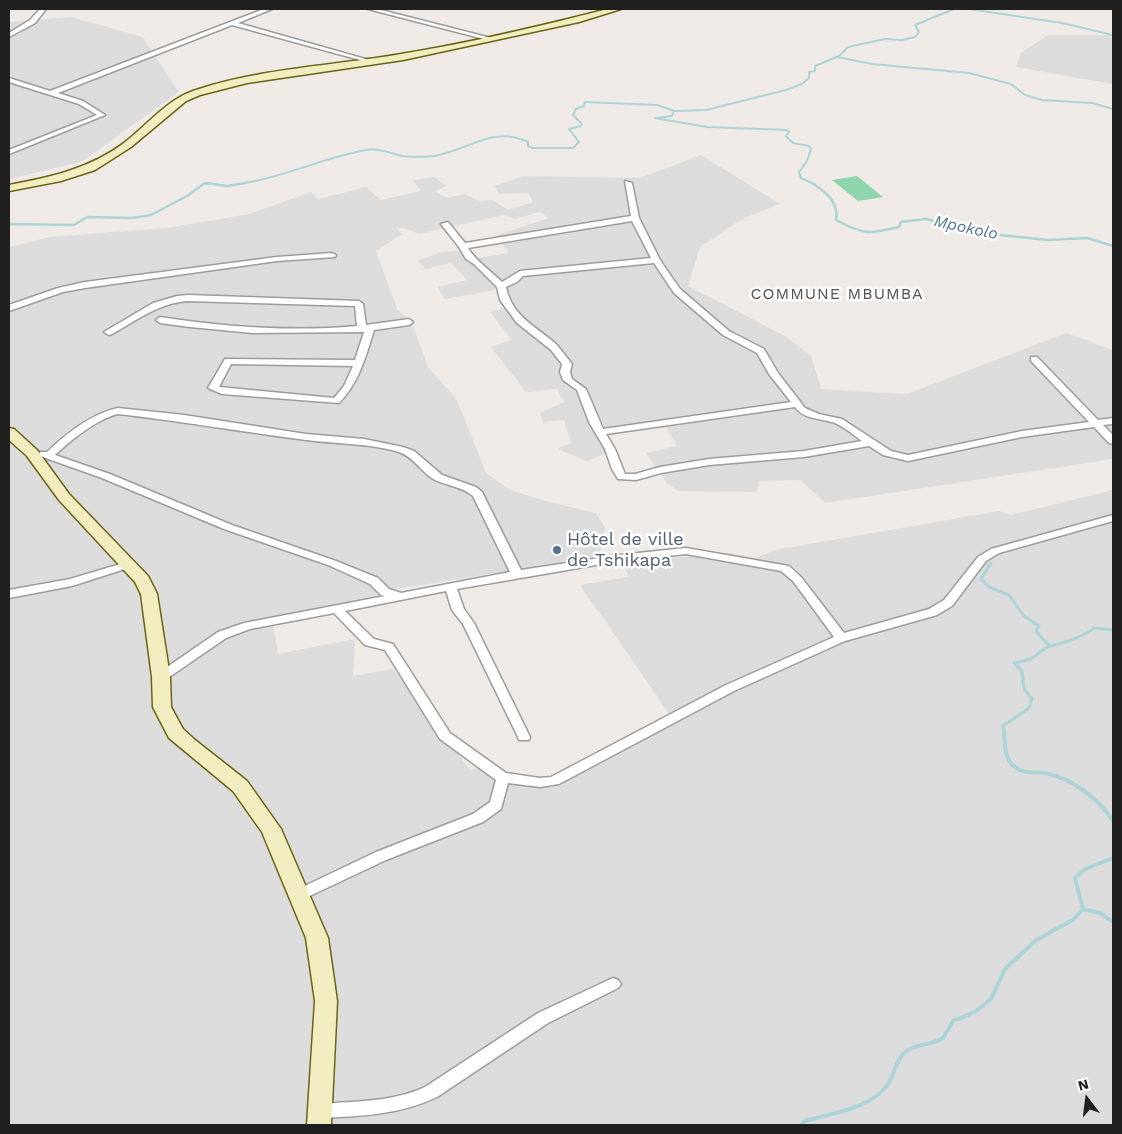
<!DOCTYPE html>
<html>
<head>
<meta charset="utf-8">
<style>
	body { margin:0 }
	#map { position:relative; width:1122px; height:1134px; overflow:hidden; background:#efeae6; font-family:"Work Sans",sans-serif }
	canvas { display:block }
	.frame { position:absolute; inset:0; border:10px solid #1f1f1f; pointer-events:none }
	.north { position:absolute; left:1062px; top:1074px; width:50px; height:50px; -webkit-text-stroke:4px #fff; paint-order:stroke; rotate:345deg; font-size:14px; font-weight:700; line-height:20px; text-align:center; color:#1f1f1f }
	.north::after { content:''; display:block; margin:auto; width:18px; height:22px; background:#1f1f1f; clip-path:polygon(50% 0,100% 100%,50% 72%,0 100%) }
</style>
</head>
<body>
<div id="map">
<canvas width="1122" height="1134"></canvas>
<div class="frame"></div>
<div class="north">N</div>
</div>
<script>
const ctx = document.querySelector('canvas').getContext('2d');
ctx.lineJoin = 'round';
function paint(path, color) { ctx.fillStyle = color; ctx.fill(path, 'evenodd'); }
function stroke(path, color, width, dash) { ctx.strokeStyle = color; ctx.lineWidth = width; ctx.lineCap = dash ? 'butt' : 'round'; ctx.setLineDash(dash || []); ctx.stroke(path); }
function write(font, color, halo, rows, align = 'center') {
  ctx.font = font + ' "Work Sans",sans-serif'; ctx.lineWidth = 5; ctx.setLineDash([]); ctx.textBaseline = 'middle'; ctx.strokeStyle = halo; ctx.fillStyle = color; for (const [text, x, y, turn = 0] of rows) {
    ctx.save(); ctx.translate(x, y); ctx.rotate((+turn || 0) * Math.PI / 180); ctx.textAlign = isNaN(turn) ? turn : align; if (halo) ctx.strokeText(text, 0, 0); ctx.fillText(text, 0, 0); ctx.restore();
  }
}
paint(new Path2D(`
	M72 17 143 37 179 92 81 162 9 179V22Z
	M1048 35H1113V84L1016 67 1021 53Z
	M701 155 780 204 742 219 700 247 688 286 787 337 811 356 821 389 907 394 1066 333 1113 350V459L825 503 800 480 759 481 757 492 678 491 667 483 646 453 677 446 662 420 604 428 609 452 587 461 558 449 571 443 564 420 543 422 540 413 564 402 557 389 526 392 491 347 512 340 490 312 511 307 501 289 444 299 438 287 467 280 451 263 426 269 417 261 442 252 464 250 478 258 509 253 497 235 549 218 540 212 515 219 504 215 419 234 405 228H396L402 234 376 251 397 309 412 323 428 367 457 400 486 473 510 490 545 501 596 513 605 528 599 556 392 590 394 595 272 617 278 654 355 639 353 676 393 669 470 770 479 768 560 782 675 722 580 585 628 577 624 562 728 553 756 558 775 550 999 511 1011 515 1113 490V1125H9V247L50 237 166 228 249 214 311 192 319 199 366 187 381 200 421 191 413 180 434 177 447 186 435 191 447 198 464 194 480 201 493 200 508 210 533 202 528 193 499 194 495 186 524 176 640 178Z`), '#dddcdc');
paint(new Path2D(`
	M857 176 883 197 858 201 832 180Z`), '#8ed4ad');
stroke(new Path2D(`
	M969 9 1062 23 1113 35
	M837 57 872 64 969 73 1011 84 1025 95 1042 100 1092 103 1113 109
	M674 111 672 116 655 118 707 127 787 130 789 132 786 136 793 143 809 146 811 149 807 161 799 172 801 178 814 184
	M203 184H216
	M238 184C282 178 322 158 366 150 378 147 392 154 403 156 412 157 425 157 434 156 470 150 492 125 528 142V146L532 148H573L579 142 569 129 581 126 582 124 573 115 576 109 584 106 585 102 657 105 674 111 706 110 786 90 802 84 809 78V72L815 71V66L839 56 848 47 885 39 902 40 915 37 919 32 915 25 954 9`), '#acd4d7', 2);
stroke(new Path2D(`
	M206 183 227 186 246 183
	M812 183C826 192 839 202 836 220 864 235 868 234 899 227L901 222 926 219 980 233 1048 240 1087 238 1113 246
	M9 224 74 225 87 217 132 218 151 215 187 196 205 183`), '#acd4d7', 2.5);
stroke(new Path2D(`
	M991 563 981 579 989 587 1009 595 1024 616 1039 626 1036 631 1049 646
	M1004 733 1003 726 1029 708 1032 699 1024 689 1022 671 1014 663C1019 662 1025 661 1030 659 1037 656 1043 648 1050 646 1062 644 1085 636 1094 628L1113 630`), '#acd4d7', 3);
stroke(new Path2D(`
	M1004 731C1005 743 1004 760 1015 767 1023 774 1035 772 1045 773 1073 779 1098 798 1113 821
	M1083 909 1100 913 1113 922
	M801 1125 805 1121C832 1113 871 1109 888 1084 895 1075 895 1061 904 1053 915 1043 931 1046 943 1038L953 1021 975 1012 991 999 1005 969 1035 941 1074 919 1083 909 1075 878 1085 869 1113 858`), '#acd4d7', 4);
const street = new Path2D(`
	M40 9H46L35 23 9 37V33L30 20Z
	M264 9H272L238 23 376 62 371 63 232 25 58 93 83 101 105 115 9 154V150L97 115 79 104 9 82V78L50 91Z
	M368 9H377L491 38 488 40Z
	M625 181 632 183 639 218 660 260 680 289 729 331 764 349 778 373 805 408 819 414 842 419 891 451 908 455 1022 431 1089 422 1031 361V357H1037L1098 420 1113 418V424L1103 425 1113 435V444L1109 443 1094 427 1022 437 908 461 883 455 869 446 804 457 709 465 661 473 636 480 618 479 612 469 605 449 589 422 577 390 563 380 560 372 562 364 551 350 517 323 500 300 497 287 474 264 466 259 459 247 441 224 448 222 465 243 631 216ZM632 221 651 258 520 271 502 282C492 272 475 260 468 248ZM654 263 674 293 723 335 757 353 769 374 791 402 603 429 586 389 572 379 570 372 572 364C567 358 562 351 557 345 536 326 512 317 506 287L517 282 523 276ZM795 407C804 420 821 418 835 423 844 427 854 435 862 441L804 451 709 459 660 467 635 474H625L615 449 606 434Z
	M332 253 336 255 335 257 277 261 85 288 63 292 9 311V305L58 288 85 282 277 257Z
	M188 295 359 301 363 304 366 325 409 319 413 322 409 325 374 330C366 356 359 383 339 403L222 394 208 388 225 359 355 360 364 332 253 333 190 327 160 323 156 320 160 317C225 327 291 332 357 326L355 306 188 301C159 303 137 320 112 334L109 335 104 332 153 303 177 296ZM231 364 353 366 344 386 334 398 219 387Z
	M118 408 184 415 306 434 364 439 403 447 414 451 442 475 476 487 482 492 521 570 619 555 686 548 789 566 801 577 844 633 929 609 944 600 978 557 991 549 1113 515V521L999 553 986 561 952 606 937 615 845 641 734 691 559 784 540 787 508 783 501 809 483 822 386 860 297 902 292 900 290 896 292 892 376 852 473 814 490 802 496 780 440 739 385 650 365 645 334 613 250 629 226 638 165 680H157L155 677 157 674 218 632 244 623 385 596 381 595 370 584 328 565 224 529 102 478 40 456 39 454 40 452H47C67 433 91 414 118 408ZM118 414C181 421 243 432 306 440 337 444 369 443 399 452 414 457 422 473 435 480 448 486 463 487 473 496L510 572 401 593 389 589 378 578 336 561 232 525 110 474 55 455C71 440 97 419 118 414ZM686 554 781 571 793 581 834 637 726 685 551 777 540 778 506 773 450 733 393 644 374 639 345 611 446 591 452 610 463 624 518 737 519 740H529L530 737 474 623 464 609 457 589 619 561Z
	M127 562 133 565 131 567 72 586 9 598V590L70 579Z
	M613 978 618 980 621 984 618 988 548 1023 437 1097C399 1115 362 1116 321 1118L315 1116 313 1111 315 1106 321 1104C357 1101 392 1102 425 1087L538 1013Z`);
const secondary = new Path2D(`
	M608 9H621L579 22 403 60 247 83 200 95 186 101 131 147 95 170 61 181 9 191V185C51 177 89 169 124 143 146 126 167 100 193 91 260 68 333 66 401 54 470 43 541 26 608 9Z
	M9 428 14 429 37 450 69 494 148 576 157 594 170 677 171 707 183 729 195 740 247 781 281 829 328 938 337 1001 331 1125H307L315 1001 306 938 262 832 233 791 169 738 153 707 152 677 141 594 135 582 59 500 27 456 9 440Z`);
stroke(street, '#9c9c9c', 3);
stroke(secondary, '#6a6512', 3);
paint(street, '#fff');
paint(secondary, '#f2ecc1');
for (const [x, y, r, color] of [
	[557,550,5,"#5c6f8a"]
]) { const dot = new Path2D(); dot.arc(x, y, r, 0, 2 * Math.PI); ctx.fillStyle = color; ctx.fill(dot); stroke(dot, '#fff', 2); }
write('italic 16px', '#4c788d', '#fff', [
	["Mpokolo",966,228,12]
]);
ctx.letterSpacing = '1px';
write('16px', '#525252', '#fff', [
	["COMMUNE MBUMBA",837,294]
]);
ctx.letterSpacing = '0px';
write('18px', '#4e5e75', '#fff', [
	["Hôtel de ville",567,540],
	["de Tshikapa",567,561]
], 'left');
</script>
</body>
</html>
